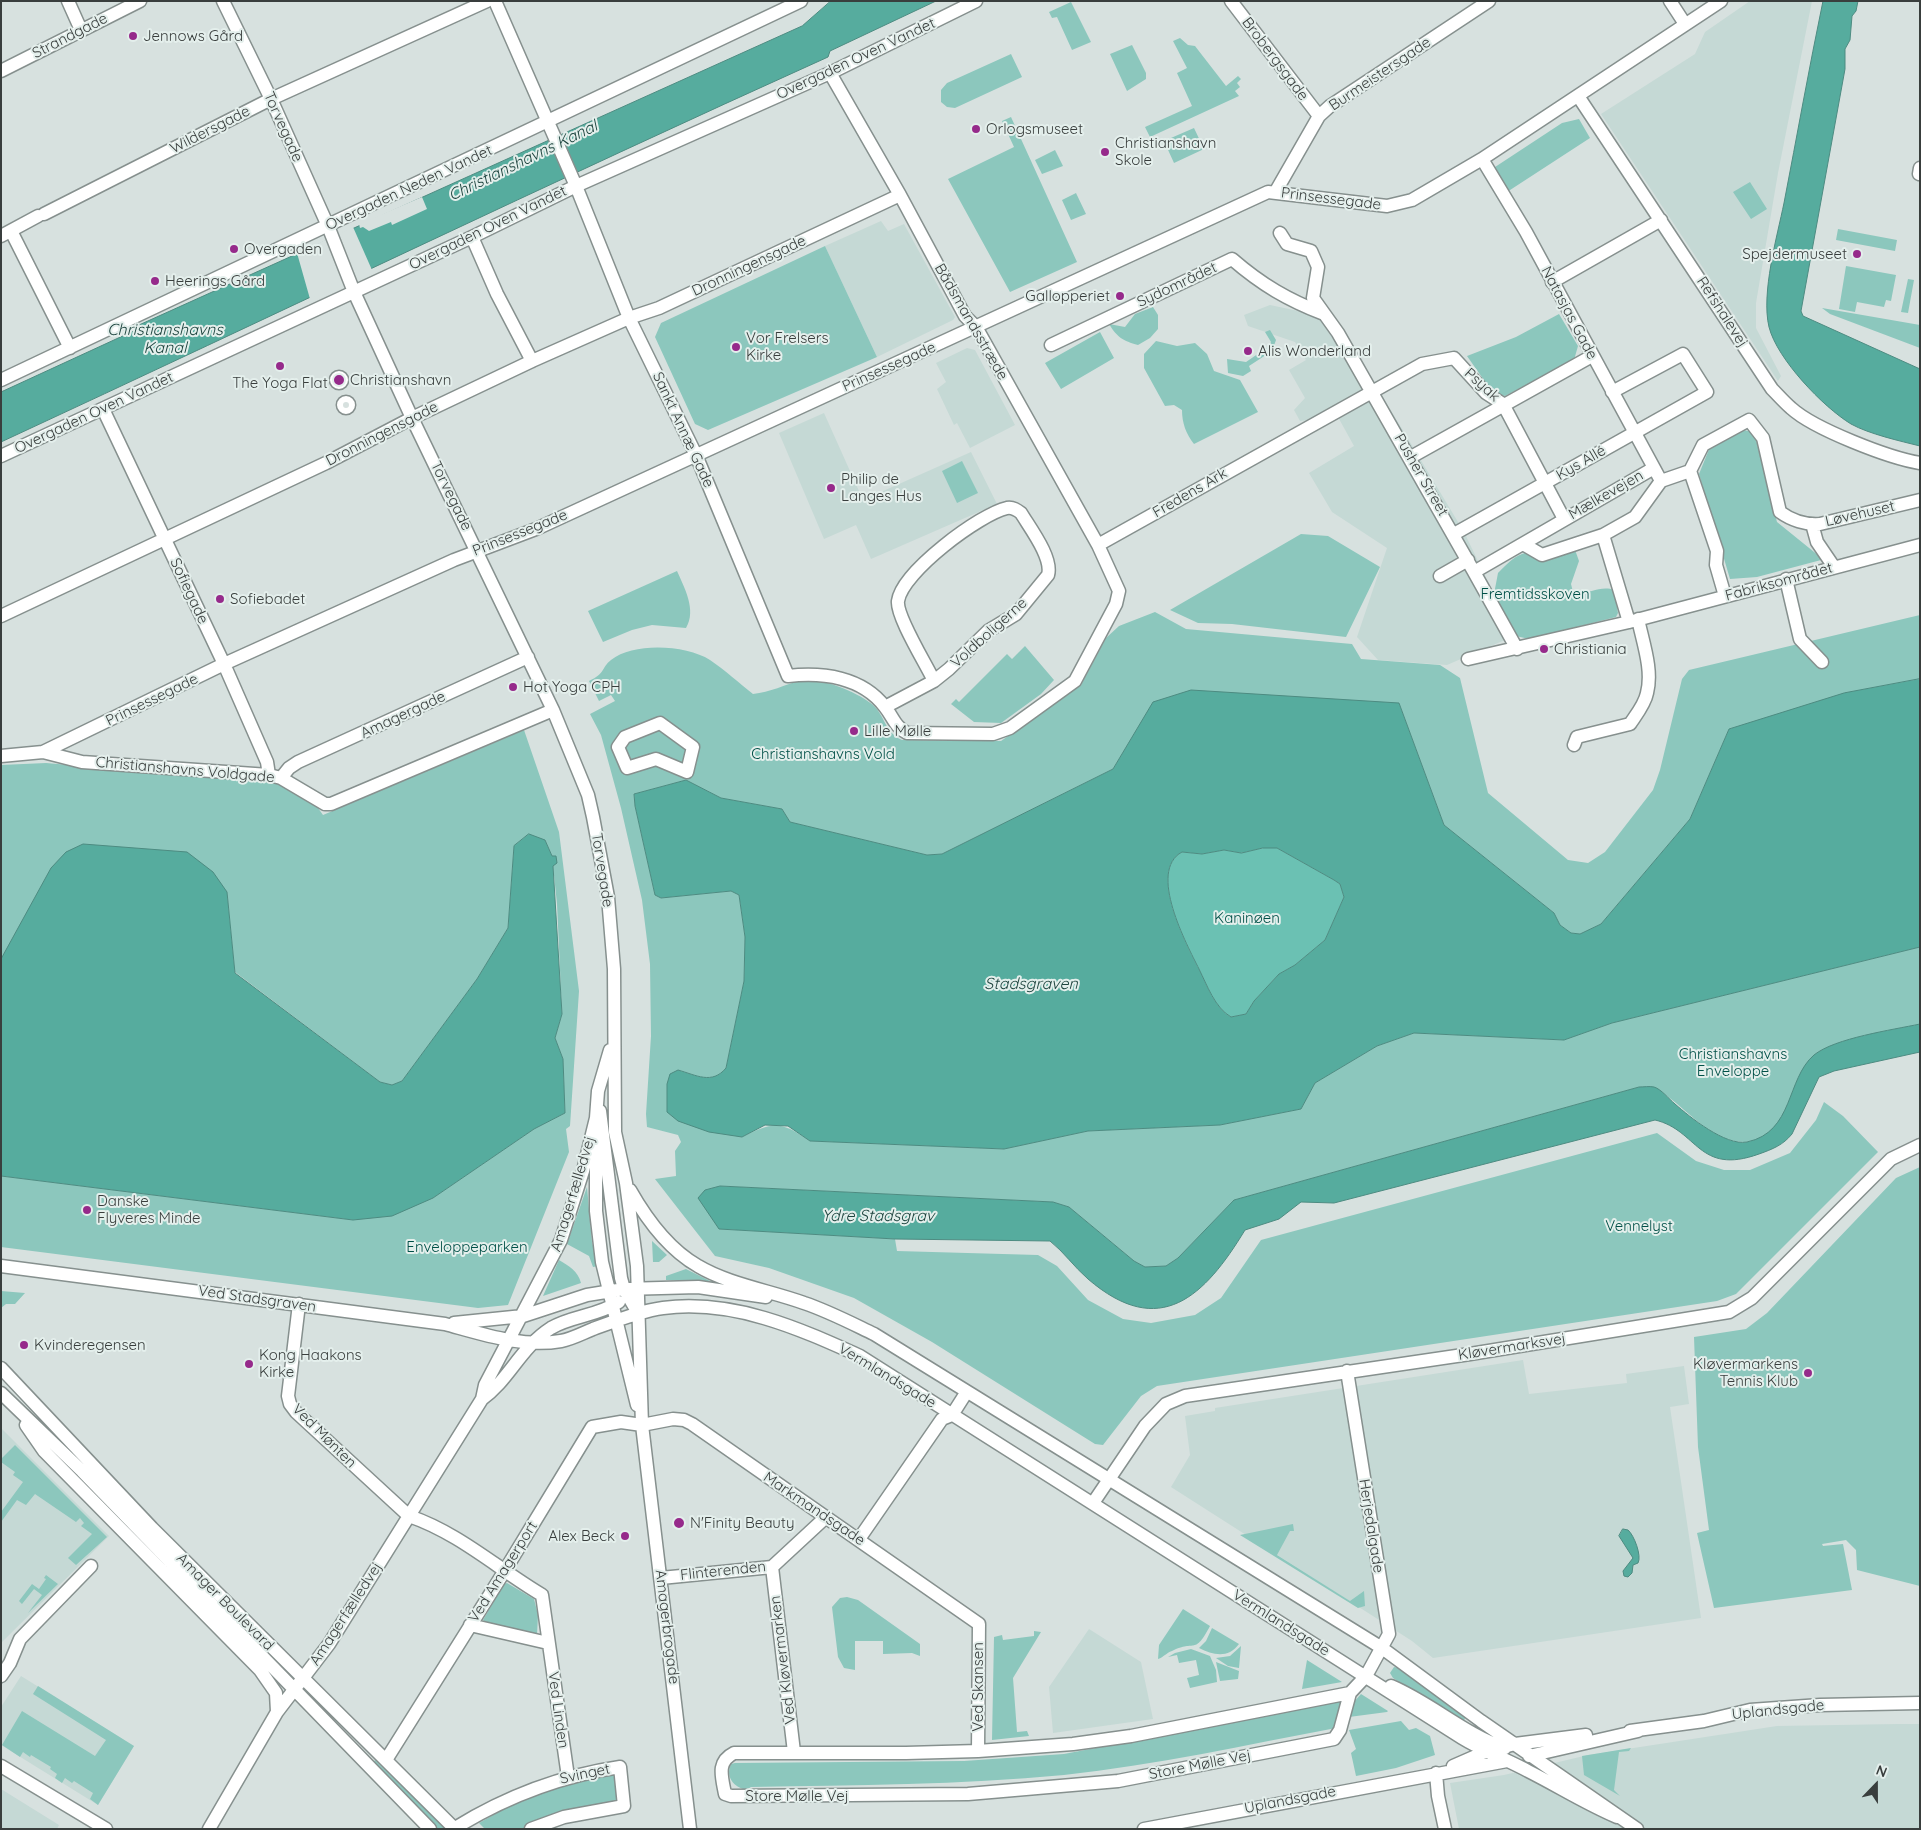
<!DOCTYPE html>
<html>
<head>
<meta charset="utf-8">
<style>
	body { margin:0 }
	#map { position:relative; width:1921px; height:1830px; overflow:hidden; background:#d7e1df; font-family:Quicksand,sans-serif }
	canvas { display:block }
	.frame { position:absolute; inset:0; border:2px solid #393e3d; pointer-events:none }
	.north { position:absolute; left:1851px; top:1760px; width:50px; height:50px; -webkit-text-stroke:4px #e4efec; paint-order:stroke; rotate:22deg; font-size:14px; font-weight:700; line-height:20px; text-align:center; color:#393e3d }
	.north::after { content:''; display:block; margin:auto; width:18px; height:22px; background:#393e3d; clip-path:polygon(50% 0,100% 100%,50% 72%,0 100%) }
</style>
</head>
<body>
<div id="map">
<canvas width="1921" height="1830"></canvas>
<div class="frame"></div>
<div class="north">N</div>
</div>
<script>
const ctx = document.querySelector('canvas').getContext('2d');
ctx.lineJoin = 'round';
function paint(path, color) { ctx.fillStyle = color; ctx.fill(path, 'evenodd'); }
function stroke(path, color, width, dash) { ctx.strokeStyle = color; ctx.lineWidth = width; ctx.lineCap = dash ? 'butt' : 'round'; ctx.setLineDash(dash || []); ctx.stroke(path); }
function write(font, color, halo, rows, align = 'center') {
  ctx.font = font + ' Quicksand,sans-serif'; ctx.lineWidth = 4; ctx.setLineDash([]); ctx.textBaseline = 'middle'; ctx.strokeStyle = halo; ctx.fillStyle = color; for (const [text, x, y, turn = 0] of rows) {
    ctx.save(); ctx.translate(x, y); ctx.rotate((+turn || 0) * Math.PI / 180); ctx.textAlign = isNaN(turn) ? turn : align; if (halo) ctx.strokeText(text, 0, 0); ctx.fillText(text, 0, 0); ctx.restore();
  }
}
paint(new Path2D(`
	M1750 1H1812L1778 173 1756 303V328L1781 376 1778 381 1601 114 1695 54 1705 32Z
	M881 221 888 231 904 224 955 317 953 320 877 357 825 246Z
	M1270 305 1336 319 1464 532 1514 636 1447 665 1378 660 1357 637 1387 548 1332 512 1309 473 1354 446 1338 417 1300 421 1294 410 1305 398 1289 370 1306 360 1295 342 1248 326 1244 315Z
	M967 348 975 350 1015 425 970 448 957 423 954 425 937 389 946 382 936 363Z
	M824 413 863 500 971 452 997 504 871 559 856 525 824 539 779 433Z
	M1523 1360 1529 1394 1627 1383 1626 1374 1684 1366 1689 1404 1670 1407 1701 1618 1433 1658 1412 1641 1171 1487 1190 1455 1185 1416 1215 1411V1408Z
	M1 1428 109 1536 1 1643Z
	M1089 1629 1141 1662 1153 1719 1053 1733 1049 1687Z
	M21 1676 134 1746 98 1805 1 1745V1707Z
	M1898 1724H1920V1829H1459L1450 1783 1504 1775 1588 1755 1777 1726Z
	M1 1789 59 1825 57 1829H1Z`), '#c5d9d5');
paint(new Path2D(`
	M1071 2 1091 42 1072 50 1057 17 1052 18 1049 12Z
	M1180 38 1188 45 1195 46 1226 86 1238 76 1241 79 1237 83 1240 87 1235 91 1239 96 1150 137 1145 127 1192 106 1177 73 1187 68 1173 41Z
	M1132 45 1146 73V79L1127 91 1110 54Z
	M1011 54 1022 77 955 108 947 107 941 102V90L947 83Z
	M1011 117 1077 262 1010 292 948 179 1014 147 1002 121Z
	M1579 119 1590 138 1507 192 1492 169 1562 123Z
	M1194 128 1204 149 1174 163 1164 141Z
	M1055 150 1063 166 1042 174 1035 160Z
	M1750 182 1767 209 1751 219 1733 192Z
	M1076 193 1086 214 1071 220 1062 200Z
	M1838 229 1897 240 1895 251 1836 240Z
	M825 246 877 357 708 430 695 424 655 337 661 323Z
	M1846 266 1896 275 1891 301 1886 300 1884 307 1857 302 1855 312 1839 309Z
	M1908 279 1914 280 1908 313 1901 312Z
	M1153 307 1158 315V329L1150 338 1138 345C1123 341 1117 337 1109 324L1125 327 1135 314Z
	M1822 308 1920 325V348L1830 314Z
	M1559 314 1578 346 1574 360 1505 396 1493 393 1467 356 1516 337Z
	M1270 330 1276 340 1272 351 1249 366 1251 371 1243 376 1228 373 1227 359 1246 362 1268 347 1271 342 1265 332Z
	M1100 332 1114 358 1061 389 1045 363Z
	M1156 341 1177 346 1195 343 1207 354 1214 371 1240 380 1258 412 1194 444C1186 434 1182 423 1182 410L1174 405 1165 406 1144 368V354Z
	M1743 430 1754 432 1777 522 1819 556 1821 560 1757 577 1730 579 1699 474 1710 447Z
	M962 461 978 493 957 503 942 471Z
	M1301 534 1328 536 1380 567 1346 637 1232 624 1198 623 1170 610Z
	M1574 547 1579 561 1571 584 1573 592C1584 597 1600 584 1614 590L1618 613 1616 617 1529 639 1516 636 1494 594 1498 573C1505 566 1513 557 1522 554 1535 549 1559 549 1574 547Z
	M677 571C684 587 697 610 686 628L652 625 632 630 603 642 588 611Z
	M1155 612 1186 629 1352 644 1361 659 1440 665 1460 678 1488 793 1568 860 1588 863 1605 852 1653 790 1660 770 1682 679 1689 670 1920 615V679L1729 729 1690 819 1601 924 1580 934 1571 933 1560 925 1554 913 1444 825 1399 703 1154 702 1113 769 942 854 927 855 790 822 782 809 721 798 686 780 634 794 635 806 655 895 661 898 731 891 739 895 745 937 744 981 726 1068C712 1085 696 1075 678 1070L742 1137C774 1121 781 1121 810 1141L1004 1149 1088 1131 1220 1125 1301 1109 1315 1083 1377 1046 1414 1033 1564 1040 1612 1023 1920 947V1024C1892 1031 1840 1037 1818 1053 1788 1074 1792 1142 1744 1142 1710 1142 1687 1108 1661 1092 1655 1088 1645 1088 1639 1087L1234 1200 1178 1258 1166 1266 1145 1267 1134 1261 1069 1207 1053 1202 721 1186 705 1190 720 1229 895 1239 897 1251 1038 1255 1057 1266 1088 1300 1123 1319 1151 1323 1195 1315 1221 1298 1261 1240 1657 1133 1696 1161 1724 1170H1750L1790 1153 1816 1120 1824 1102 1843 1116 1878 1152 1736 1294 1717 1301 1157 1386 1141 1396 1103 1445 1095 1444 932 1342 854 1298 769 1268 715 1256 655 1179 676 1176 675 1151 681 1142 678 1135 647 1127 646 1114 651 1036 650 964 642 900 621 808 601 735 590 714 615 701 611 695 599 701 589 681C606 673 601 668 611 660 634 642 686 645 710 660 725 670 739 683 753 694 770 692 785 685 801 680 819 676 860 693 873 705 886 717 884 732 902 740L1001 741 1081 685 1106 638 1119 626Z
	M1025 646 1054 680 1041 694 1001 723 974 722 951 704 956 699 959 702 1007 654 1012 659Z
	M524 730 559 832 579 991 570 1126 566 1129 569 1152 508 1305 478 1308 1 1247V1176L353 1220 433 1198 534 1129 565 1113 563 1059 555 1038 562 1014 557 904 552 856 545 840 514 846 508 928 477 979 402 1081 392 1085 380 1082 235 972 227 892 1 959V765L46 763 276 783 318 808 323 815Z
	M1920 1167V1586L1857 1570 1856 1550 1846 1540 1822 1544 1823 1546 1843 1544 1852 1590 1714 1608 1697 1533 1709 1530 1698 1447 1694 1337 1746 1329 1767 1313 1896 1178Z
	M587 1187 592 1242 598 1266 593 1267 589 1256 567 1244Z
	M652 1241 667 1255 659 1262H653Z
	M559 1260C569 1266 578 1271 581 1283L543 1296Z
	M686 1269 712 1282 666 1280V1276Z
	M1 1291 25 1293 15 1304H6L1 1308Z
	M15 1445 107 1537 76 1565 68 1558 92 1534 81 1526 84 1523 80 1518 76 1522 35 1494 26 1505 17 1500 1 1522V1512L23 1482 13 1475 15 1472 1 1462V1459Z
	M1293 1524 1294 1531H1290L1277 1555 1350 1601 1364 1591 1365 1606 1358 1608 1240 1535Z
	M46 1575 58 1584 28 1613 42 1595 34 1589 22 1604 19 1601 32 1584 39 1589 46 1579 44 1578Z
	M507 1583 534 1599 538 1615 537 1635 487 1624 483 1620 504 1584Z
	M847 1597 858 1600 920 1644V1656L912 1653 883 1654V1641H855V1670L844 1668 838 1657 832 1607 840 1598Z
	M1183 1609 1210 1626C1194 1656 1196 1639 1172 1651 1166 1653 1164 1657 1158 1659L1159 1645Z
	M1212 1628 1239 1644C1228 1659 1213 1655 1199 1648L1206 1641Z
	M1034 1631 1041 1632 1013 1678 1017 1732 1027 1731 1029 1736 992 1740 994 1637 1002 1635 1003 1640 1034 1636Z
	M1241 1646 1239 1668 1228 1666 1216 1658 1230 1656Z
	M1191 1649 1210 1656 1216 1670 1217 1682 1190 1688 1187 1678 1199 1675 1196 1660 1179 1663 1177 1655 1168 1657 1175 1653Z
	M1307 1660 1342 1682 1302 1689Z
	M1216 1662 1239 1671 1238 1679 1220 1681Z
	M1394 1667 1399 1668 1465 1718 1464 1721 1462 1722 1393 1678 1390 1673Z
	M38 1686 134 1746 98 1805 90 1799 93 1793 74 1781 72 1783 65 1778 62 1783 55 1778 57 1774 50 1769 51 1767 31 1755 30 1757 23 1752 20 1757 2 1745 22 1711 95 1756 106 1740 33 1694Z
	M1361 1694 1388 1711 1387 1712 1349 1717 1353 1703Z
	M1342 1701 1336 1728C1246 1745 1156 1765 1064 1775 960 1785 855 1785 751 1787L746 1790C734 1787 725 1777 731 1764L735 1763 964 1761 1064 1754Z
	M1401 1721 1409 1730 1416 1728 1430 1736 1435 1755 1396 1768 1356 1776 1351 1753 1356 1749 1349 1730Z
	M1631 1748 1629 1751 1619 1752 1614 1790 1620 1796 1584 1775 1582 1756Z
	M375 1760 446 1829H436L373 1763Z
	M612 1775 616 1778 618 1796 616 1801 579 1808 523 1829H485L479 1823 508 1807 570 1782Z`), '#8cc7bd');
paint(new Path2D(`
	M1263 848H1277L1334 880 1340 884 1344 897 1325 940 1295 965 1279 974 1254 1001 1246 1014 1231 1017C1215 1008 1207 985 1199 969 1187 945 1147 871 1182 852L1202 854 1224 850 1241 853Z`), '#6bc1b3');
const water = new Path2D(`
	M831 1H936L830 51 828 57C551 182 277 314 1 442V392L140 328 139 325 802 26Z
	M1823 1H1858L1856 11 1852 16 1850 40 1845 49V69L1801 311 1803 316 1920 369V446C1900 441 1869 434 1851 424 1823 407 1777 359 1769 327 1761 293 1777 237 1784 203 1797 136 1809 68 1823 1Z
	M1920 679V947L1612 1023 1564 1040 1414 1033 1377 1046 1315 1083 1301 1109 1220 1125 1088 1131 1004 1149 810 1141 788 1126 765 1125 742 1137 709 1132 678 1121 667 1112V1084L670 1074 678 1070C696 1075 712 1085 726 1068L744 981 745 937 739 895 731 891 661 898 655 895 635 806 634 794 686 780 721 798 782 809 790 822 927 855 942 854 1113 769 1153 702 1191 690 1399 703 1444 825 1554 913 1560 925 1571 933 1580 934 1601 924 1690 819 1729 729 1844 693ZM1263 848H1277L1334 880 1340 884 1344 897 1325 940 1295 965 1279 974 1254 1001 1246 1014 1231 1017C1215 1008 1207 985 1199 969 1187 945 1147 871 1182 852L1202 854 1224 850 1241 853Z
	M529 834 545 840 552 856H556L557 863 553 866 562 1014 555 1038 563 1059 565 1113 534 1129 433 1198 392 1216 353 1220 1 1176V959L51 868 66 852 83 844 187 852 213 872 227 892 235 973 380 1082 392 1085 402 1081 477 979 508 928 514 846Z
	M1920 1024V1052L1834 1071 1819 1077 1792 1134C1783 1145 1773 1149 1759 1154 1698 1176 1698 1130 1655 1120L1334 1203 1301 1202 1279 1219 1245 1230C1205 1296 1160 1341 1088 1279 1074 1267 1064 1252 1050 1241L895 1239 719 1229 698 1198 705 1190 720 1186 1053 1202 1069 1207 1134 1261 1145 1267 1166 1266 1178 1258 1234 1200 1639 1087C1644 1087 1649 1086 1654 1087 1661 1089 1669 1099 1675 1104 1690 1117 1725 1146 1747 1142 1794 1132 1786 1079 1814 1055 1835 1038 1892 1030 1920 1024Z
	M1623 1529 1628 1530C1634 1535 1642 1556 1638 1563L1633 1565 1632 1573 1628 1577 1624 1576 1623 1571 1633 1558 1619 1536Z`);
paint(water, '#56ac9e');
stroke(water, '#4d8b81', 1);
paint(new Path2D(`
	M422 197 427 209 392 225 391 222 369 231 363 227 360 228 359 224Z
	M353 227 372 270 310 299 297 253Z`), '#d7e1df');
const minor = new Path2D(`
	M68 1 81 30
	M223 1 271 99 328 226 354 292 412 418 553 710 588 795 593 817 608 897 614 969 615 1132 626 1183 637 1266 642 1425 690 1829
	M495 1 576 186 629 318 696 455 788 676C823 672 862 677 885 707 893 717 895 727 907 733L993 734 1010 728 1075 681 1116 604 1119 591 1098 545 976 327 965 316 900 195 830 73
	M1231 1 1319 116
	M1670 1 1685 24
	M1 71 140 1
	M1578 96 1772 389C1778 395 1784 402 1791 408 1814 429 1889 458 1920 463
	M1482 159 1526 232 1654 468
	M1919 174 1920 168
	M1276 191 1319 116 1330 106 1489 1
	M44 214 271 99 487 1
	M11 231 70 348
	M1280 233 1287 244 1311 251 1318 267 1313 298 1338 333 1474 572 1654 468 1661 481 1690 471 1703 445 1749 420 1763 438 1780 512C1791 520 1806 525 1820 524L1920 500
	M1 236 38 216
	M472 237 497 294 532 361
	M1552 282 1661 220
	M1051 345 1232 259C1262 285 1288 300 1324 314
	M336 380a3 3 0 1 1 6 0a3 3 0 1 1-6 0Z
	M1 380 801 1
	M343 405a3 3 0 1 1 6 0a3 3 0 1 1-6 0Z
	M103 409 224 664 267 762 269 775
	M1 456 472 237 576 186 830 73 976 1
	M1411 457 1592 356
	M1690 471 1717 551 1716 565 1725 596
	M1812 524 1817 542 1834 567
	M1454 534 1707 392 1683 354 1612 392
	M1603 535 1629 622
	M1523 544 1542 555 1603 535 1635 517 1661 481
	M1098 545 1422 364 1454 358 1486 393 1503 404 1564 519
	M1474 572 1517 649
	M1440 576 1468 560
	M1786 579 1800 639 1822 662
	M1 616 326 463 412 418 532 361 629 318 659 308 900 195
	M1468 659 1629 622 1920 545
	M885 707 934 681 949 669 988 631 1016 614 1048 575C1053 558 1030 528 1021 513 1017 510 1013 507 1007 508 980 514 902 572 898 601 896 616 926 664 934 681
	M660 723 693 747 687 772 656 759 627 768 618 747 625 737Z
	M1574 745 1577 737 1630 724C1636 715 1645 704 1647 693 1653 670 1643 643 1638 619
	M43 752 224 664 454 560 536 529 1268 192 1387 206 1412 200 1482 159 1721 1
	M1 756 43 752 82 762 269 775 281 778 325 804H331L553 710
	M281 778 289 768 298 762 528 657
	M600 1111 621 1278 624 1289 638 1313
	M596 1140V1211L602 1262 637 1405
	M630 1190C647 1220 668 1249 698 1266 728 1284 771 1291 804 1303 828 1311 851 1323 874 1334L1382 1648 1481 1721 1637 1829
	M1 1266 445 1324C482 1334 523 1348 561 1341 572 1339 583 1333 593 1329 615 1321 640 1311 663 1308 733 1299 798 1328 860 1356L1462 1738C1483 1751 1506 1759 1528 1771 1558 1786 1586 1804 1617 1817
	M299 1304 288 1396 290 1404 296 1412 409 1516C459 1533 498 1569 542 1595L568 1777
	M454 1323 523 1316 587 1295 624 1289 698 1287 766 1297
	M1 1368 152 1528 455 1829
	M1347 1371 1389 1634 1366 1676 1350 1693 1131 1736 1073 1744 978 1751 906 1753H734C716 1762 722 1777 725 1794L731 1796 968 1794 1118 1781 1334 1739 1340 1730 1350 1693
	M1 1393 82 1471 430 1829
	M482 1399C509 1380 520 1348 551 1328 571 1316 597 1316 619 1302
	M26 1425 44 1451 260 1670 276 1693 277 1712
	M1093 1503 1145 1426 1166 1404 1185 1396 1470 1354 1729 1312 1752 1298 1891 1159 1920 1145
	M859 1539 942 1419 952 1415 966 1393
	M772 1567 794 1752
	M661 1578 772 1567 826 1517
	M470 1625 548 1643
	M1 1676 10 1663 20 1639 91 1566
	M1391 1686C1431 1703 1464 1734 1505 1748
	M1630 1731 1704 1721 1750 1710 1820 1705 1920 1703
	M1529 1756 1638 1731
	M386 1760 504 1572 592 1427 621 1422 642 1425 673 1419 684 1420 692 1424 979 1624 978 1751
	M1 1766 106 1829
	M1453 1766 1485 1752 1515 1744 1586 1735
	M1436 1773 1438 1796 1445 1829
	M455 1828C507 1796 559 1776 620 1767L624 1806 564 1817 531 1829
	M209 1829 277 1712 329 1644 482 1399 485 1385 561 1240 583 1171 596 1118 598 1091 610 1050
	M1144 1829 1507 1761`);
stroke(minor, '#86908e', 15);
stroke(minor, '#fff', 12);
for (const [x, y, r, color] of [
	[133,36,5,"#962a8b"],
	[976,129,5,"#962a8b"],
	[1105,152,5,"#962a8b"],
	[234,249,5,"#962a8b"],
	[1857,254,5,"#962a8b"],
	[155,281,5,"#962a8b"],
	[1120,296,5,"#962a8b"],
	[736,347,5,"#962a8b"],
	[1248,351,5,"#962a8b"],
	[280,366,5,"#962a8b"],
	[339,380,6,"#962a8b"],
	[831,488,5,"#962a8b"],
	[220,599,5,"#962a8b"],
	[1544,649,5,"#962a8b"],
	[513,687,5,"#962a8b"],
	[854,731,5,"#962a8b"],
	[87,1210,5,"#962a8b"],
	[24,1345,5,"#962a8b"],
	[249,1364,5,"#962a8b"],
	[1808,1373,5,"#962a8b"],
	[679,1523,6,"#962a8b"],
	[625,1536,5,"#962a8b"]
]) { const dot = new Path2D(); dot.arc(x, y, r, 0, 2 * Math.PI); ctx.fillStyle = color; ctx.fill(dot); stroke(dot, '#e4efec', 2); }
write('15px', '#393e3d', '#e4efec', [
	["Strandgade",70,36,-27],
	["Overgaden Oven Vandet",856,59,-25],
	["Brobergsgade",1275,59,53],
	["Burmeistersgade",1380,74,-34],
	["Torvegade",283,127,66],
	["Wildersgade",210,130,-27],
	["Overgaden Neden Vandet",409,188,-25],
	["Prinsessegade",1331,199,7],
	["Overgaden Oven Vandet",488,228,-26],
	["Dronningensgade",749,266,-25],
	["Sydområdet",1177,285,-25],
	["Refshalevej",1722,312,57],
	["Natasjas Gade",1569,313,62],
	["Bådsmandsstræde",971,322,60],
	["Prinsessegade",889,367,-24],
	["Psyak",1482,385,42],
	["Overgaden Oven Vandet",94,413,-25],
	["Sankt Annæ Gade",683,430,65],
	["Dronningensgade",382,434,-27],
	["Kys Allé",1581,463,-30],
	["Pusher Street",1421,475,60],
	["Fredens Ark",1190,493,-30],
	["Mælkevejen",1606,495,-30],
	["Torvegade",451,496,64],
	["Løvehuset",1860,514,-13],
	["Prinsessegade",520,533,-22],
	["Fabriksområdet",1779,582,-15],
	["Sofiegade",189,591,65],
	["Voldboligerne",989,633,-42],
	["Prinsessegade",152,700,-26],
	["Amagergade",403,715,-25],
	["Christianshavns Voldgade",185,770,5],
	["Torvegade",602,870,81],
	["Amagerfælledvej",573,1194,-73],
	["Ved Stadsgraven",257,1299,8],
	["Kløvermarksvej",1512,1347,-9],
	["Vermlandsgade",887,1376,31],
	["Ved Mønten",324,1436,45],
	["Markmandsgade",814,1509,34],
	["Herjedalgade",1371,1526,81],
	["Flinterenden",723,1571,-6],
	["Ved Amagerport",503,1572,-58],
	["Amager Boulevard",225,1602,45],
	["Amagerfælledvej",346,1614,-57],
	["Vermlandsgade",1281,1623,32],
	["Amagerbrogade",667,1627,83],
	["Ved Kløvermarken",783,1660,-97],
	["Ved Skansen",978,1687,-90],
	["Ved Linden",558,1710,82],
	["Uplandsgade",1778,1710,-6],
	["Store Mølle Vej",1200,1765,-11],
	["Svinget",585,1774,-12],
	["Store Mølle Vej",797,1796],
	["Uplandsgade",1290,1800,-11]
]);
write('15px', '#393e3d', '#e4efec', [
	["Jennows Gård",143,36],
	["Orlogsmuseet",986,129],
	["Christianshavn",1115,143],
	["Skole",1115,160],
	["Overgaden",244,249],
	["Spejdermuseet",1847,254,"right"],
	["Heerings Gård",165,281],
	["Gallopperiet",1110,296,"right"],
	["Vor Frelsers",746,338],
	["Kirke",746,355],
	["Alis Wonderland",1258,351],
	["Christianshavn",350,380],
	["The Yoga Flat",280,383,"center"],
	["Philip de",841,479],
	["Langes Hus",841,496],
	["Sofiebadet",230,599],
	["Christiania",1554,649],
	["Hot Yoga CPH",523,687],
	["Lille Mølle",864,731],
	["Danske",97,1201],
	["Flyveres Minde",97,1218],
	["Kvinderegensen",34,1345],
	["Kong Haakons",259,1355],
	["Kirke",259,1372],
	["Kløvermarkens",1798,1364,"right"],
	["Tennis Klub",1798,1381,"right"],
	["N'Finity Beauty",690,1523],
	["Alex Beck",615,1536,"right"]
], 'left');
write('15px', '#005047', '#e4efec', [
	["Fremtidsskoven",1535,594],
	["Christianshavns Vold",823,754],
	["Kaninøen",1247,918],
	["Christianshavns",1733,1054],
	["Enveloppe",1733,1071],
	["Vennelyst",1639,1226],
	["Enveloppeparken",467,1247]
]);
write('italic 16px', '#1d443e', '#e4efec', [
	["Christianshavns Kanal",523,161,-26],
	["Christianshavns",165,330],
	["Kanal",165,348],
	["Stadsgraven",1031,984],
	["Ydre Stadsgrav",878,1216]
]);
</script>
</body>
</html>
